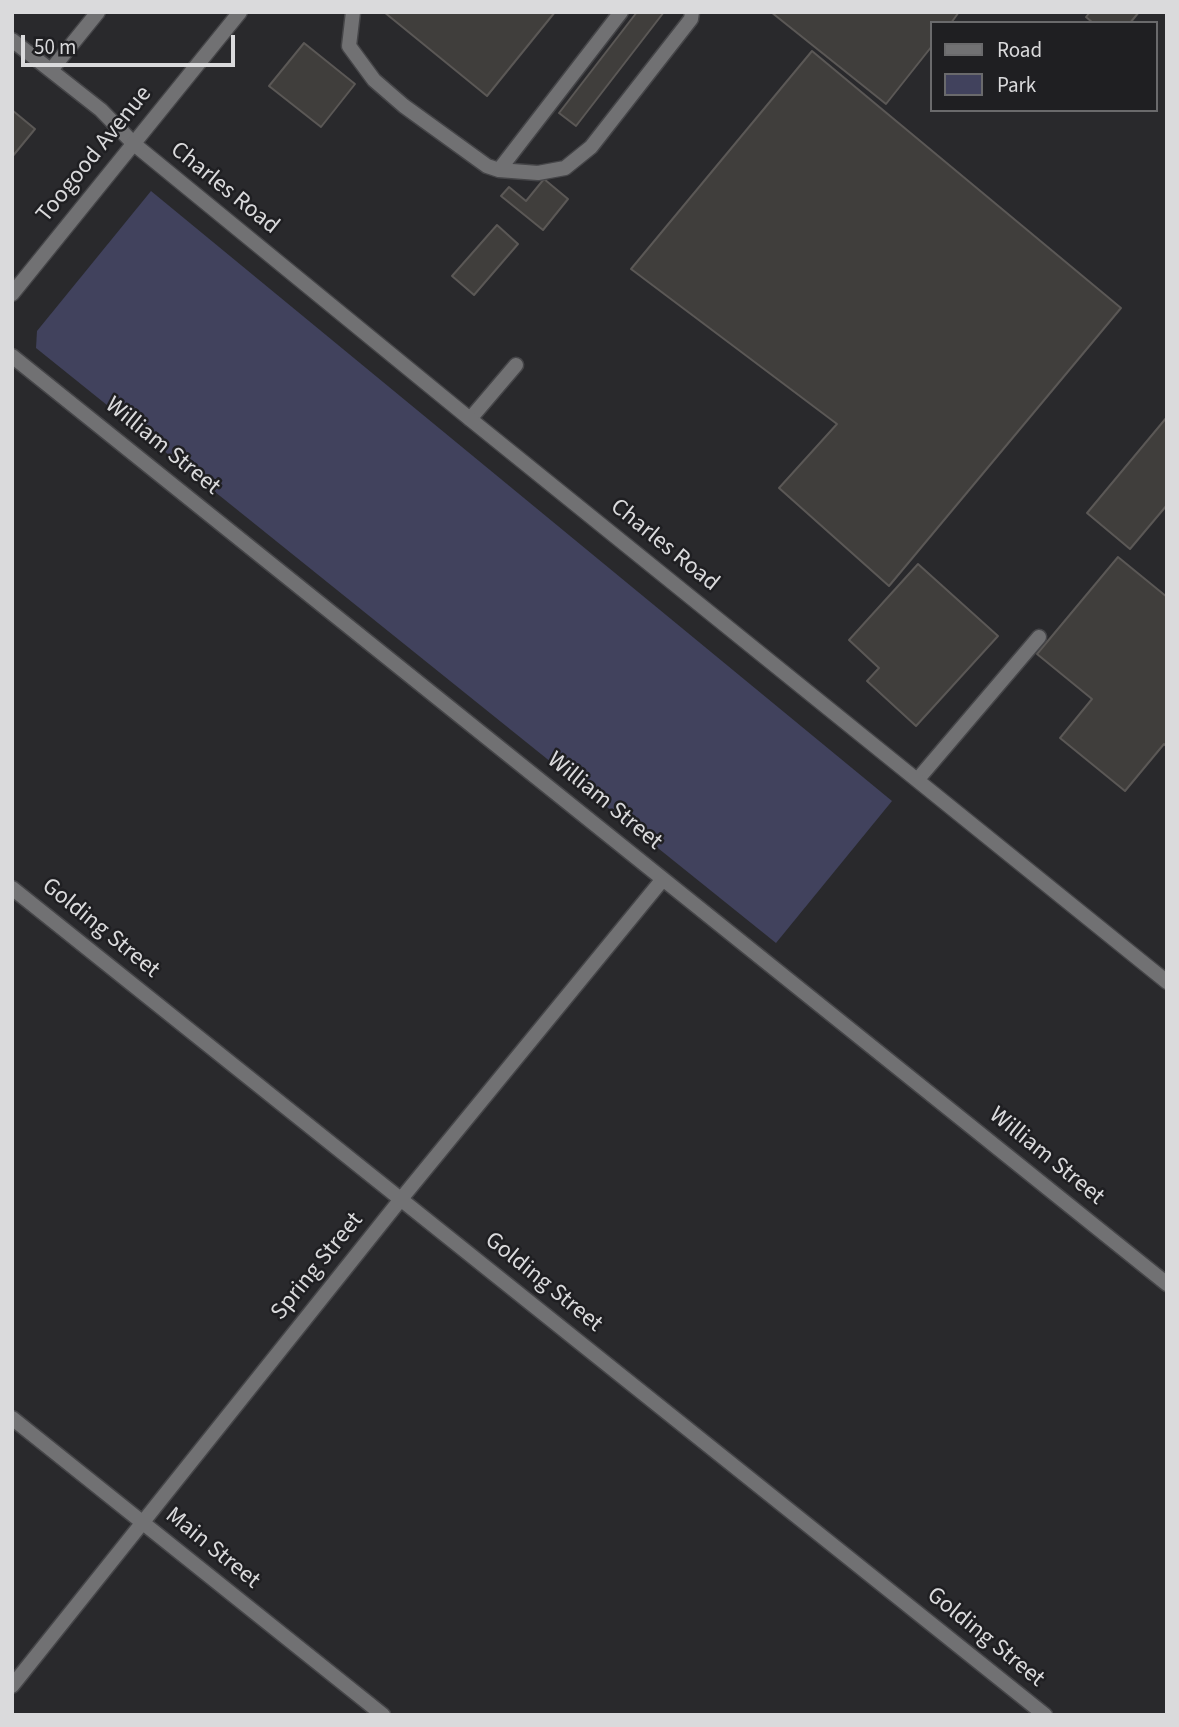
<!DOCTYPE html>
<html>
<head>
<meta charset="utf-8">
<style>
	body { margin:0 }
	#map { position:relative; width:1179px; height:1727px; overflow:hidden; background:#29292c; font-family:"Source Sans 3",sans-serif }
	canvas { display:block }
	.frame { position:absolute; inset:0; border:14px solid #dadadc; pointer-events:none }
	.legend { position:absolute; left:930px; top:21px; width:228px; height:91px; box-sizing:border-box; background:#1f1f22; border:2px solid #6a6a6c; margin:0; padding:9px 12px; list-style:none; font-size:21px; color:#dadadc }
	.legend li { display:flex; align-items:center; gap:14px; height:35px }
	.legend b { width:35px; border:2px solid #6a6a6c }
	.scale { position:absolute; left:21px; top:35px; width:214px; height:32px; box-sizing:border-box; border:4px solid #dadadc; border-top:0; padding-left:9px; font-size:21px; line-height:24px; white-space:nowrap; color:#dadadc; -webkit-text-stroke:5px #1f1f22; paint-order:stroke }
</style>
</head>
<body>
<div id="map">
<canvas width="1179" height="1727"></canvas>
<div class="frame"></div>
<ul class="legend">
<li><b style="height:9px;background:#717173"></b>Road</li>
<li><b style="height:19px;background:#41425d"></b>Park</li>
</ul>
<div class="scale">50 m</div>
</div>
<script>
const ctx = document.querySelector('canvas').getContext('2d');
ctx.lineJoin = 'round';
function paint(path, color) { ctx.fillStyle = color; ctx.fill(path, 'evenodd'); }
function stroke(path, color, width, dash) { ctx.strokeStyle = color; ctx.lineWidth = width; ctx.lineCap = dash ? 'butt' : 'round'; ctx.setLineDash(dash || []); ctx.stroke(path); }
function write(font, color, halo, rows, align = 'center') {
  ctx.font = font + ' "Source Sans 3",sans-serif'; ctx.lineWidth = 5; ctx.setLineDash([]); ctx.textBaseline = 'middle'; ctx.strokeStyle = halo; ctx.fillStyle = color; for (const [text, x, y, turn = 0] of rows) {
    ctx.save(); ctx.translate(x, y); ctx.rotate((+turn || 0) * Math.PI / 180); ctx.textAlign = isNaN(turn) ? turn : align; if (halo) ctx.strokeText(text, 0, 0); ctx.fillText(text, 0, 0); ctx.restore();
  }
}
paint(new Path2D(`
	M151 191 892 801 776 943 36 348 37 331Z`), '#41425d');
const building = new Path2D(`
	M384 12H555L487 96Z
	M637 12H664L576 126 559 113Z
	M771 12H959L951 23H932V46L886 104Z
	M1090 12H1139L1130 23H1093L1086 17Z
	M304 43 355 84 321 127 269 86Z
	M812 51 1121 308 889 586 779 488 837 424 631 269Z
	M12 110 35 129 12 157Z
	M544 179 568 199 543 230 501 196 509 187 526 201Z
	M497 225 518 244 474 295 452 276Z
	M1167 417V505L1130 549 1087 513Z
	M1118 557 1167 597V747L1164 744 1125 791 1060 738 1092 699 1037 654Z
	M918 564 998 636 916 726 867 681 879 668 849 640Z`);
paint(building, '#403e3c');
stroke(building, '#5b5856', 2);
const lane = new Path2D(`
	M353 12 349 46 374 80 404 106 487 166 499 170 538 173 565 168 591 147 691 19 692 12
	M12 40 101 110 134 144
	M51 70 98 12
	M499 170 621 12
	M470 419 516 365
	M918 779 1039 637`);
const street = new Path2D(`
	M134 144 470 419 1167 982
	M12 294 240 12
	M12 356 1167 1284
	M12 888 1045 1715
	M12 1418 383 1715
	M12 1686 401 1199 663 879`);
stroke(lane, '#454548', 17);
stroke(street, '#454548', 17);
stroke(lane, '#717173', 14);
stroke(street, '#717173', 14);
write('24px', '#dadadc', '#1f1f22', [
	["Toogood Avenue",95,155,-51],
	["Charles Road",224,189,39],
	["William Street",162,447,39],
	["Charles Road",664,546,39],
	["William Street",604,802,39],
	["Golding Street",100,929,39],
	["William Street",1046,1157,39],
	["Spring Street",318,1267,-51],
	["Golding Street",543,1283,39],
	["Main Street",212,1549,39],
	["Golding Street",985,1638,39]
]);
</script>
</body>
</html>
